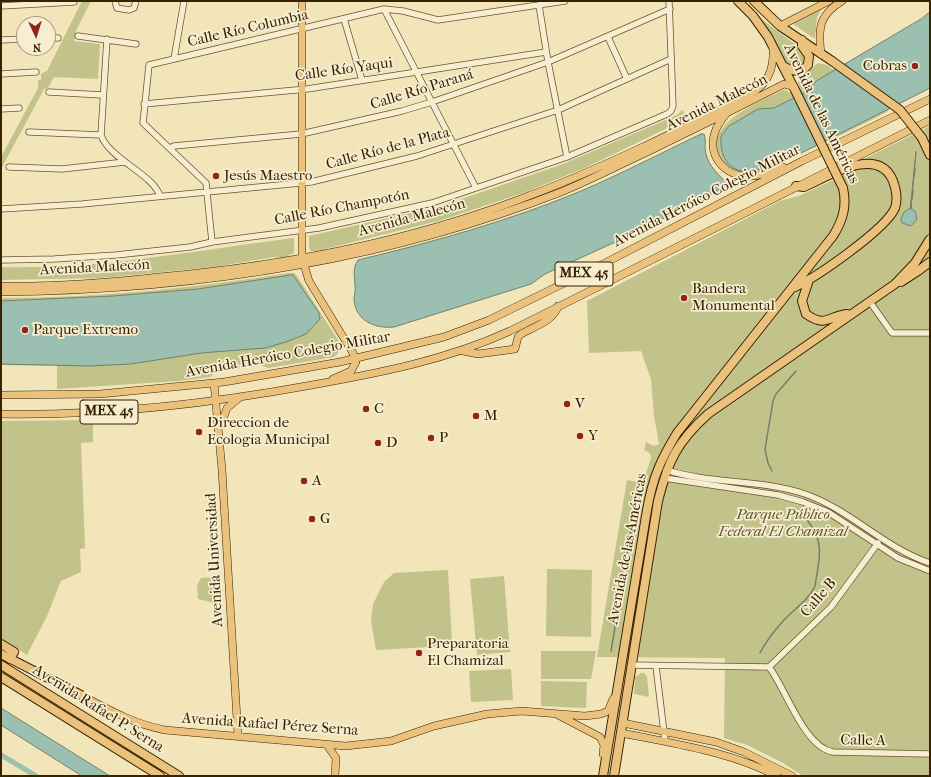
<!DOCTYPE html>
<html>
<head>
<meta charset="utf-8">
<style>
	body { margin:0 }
	#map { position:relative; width:931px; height:777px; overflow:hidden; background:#f3e5ba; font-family:"IM FELL French Canon",serif }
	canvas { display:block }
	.frame { position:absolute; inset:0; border:2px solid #382301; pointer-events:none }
	.north { position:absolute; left:16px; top:16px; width:40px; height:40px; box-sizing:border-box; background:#f7eed2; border:1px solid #ab9d7e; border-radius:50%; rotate:176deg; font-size:11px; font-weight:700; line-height:16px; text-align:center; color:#382301 }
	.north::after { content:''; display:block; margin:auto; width:14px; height:18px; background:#8f2418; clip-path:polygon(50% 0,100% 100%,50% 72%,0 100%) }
</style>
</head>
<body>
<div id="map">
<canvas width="931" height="777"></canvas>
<div class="frame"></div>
<div class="north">N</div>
</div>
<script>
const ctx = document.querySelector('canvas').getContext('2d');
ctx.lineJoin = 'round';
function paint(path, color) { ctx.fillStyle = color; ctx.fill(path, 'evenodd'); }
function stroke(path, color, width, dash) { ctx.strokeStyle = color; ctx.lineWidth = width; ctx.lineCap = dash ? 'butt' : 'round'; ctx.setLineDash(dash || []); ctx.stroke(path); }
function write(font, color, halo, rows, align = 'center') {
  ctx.font = font + ' "IM FELL French Canon",serif'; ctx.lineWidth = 3.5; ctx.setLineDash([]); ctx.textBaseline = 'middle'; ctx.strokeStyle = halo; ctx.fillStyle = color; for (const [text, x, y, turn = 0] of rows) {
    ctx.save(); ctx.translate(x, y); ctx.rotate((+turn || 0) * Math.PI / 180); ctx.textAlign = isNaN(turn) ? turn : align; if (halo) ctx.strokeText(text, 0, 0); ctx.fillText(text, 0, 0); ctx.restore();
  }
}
paint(new Path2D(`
	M82 1H91L76 31 74 41 100 44 98 79 54 77 48 88 44 89 1 169V157L38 88V80H41V74L47 71Z
	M822 9 817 17 815 39 793 24Z
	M759 17 805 52 807 61 798 69 787 64Z
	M818 63 827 65 889 111C861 125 833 139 804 152 789 160 771 169 753 172 743 174 729 171 723 162 697 125 758 103 783 90H786L790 93 800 89 798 84 799 79Z
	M682 110 688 118 587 167 526 192 442 220 317 251H311L309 248V236L441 206 563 164 677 115Z
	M930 126V776H803L783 763 747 745 724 738 725 658 597 657 627 480 643 483 651 458 650 453 644 450 646 442 654 446 659 444 654 416 651 379 641 351 589 353 587 301 780 201 801 195 857 169 862 160Z
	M294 238V253L283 258 274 257 214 267 101 278 1 280V267C98 270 197 250 294 238Z
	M288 273H294L297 276 340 343 338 353 334 357 268 368 261 365 215 372 211 377 179 381 57 389V361H50L49 366 1 365V298C97 298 193 288 288 273Z
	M93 420V442L81 443 85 548 80 549 81 572 61 581 47 616 27 655 1 639V421Z
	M547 569 592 570 591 637 546 636Z
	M448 570 452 641 447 646 376 650 371 621 373 604 384 582 394 573Z
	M504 576 510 652 477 655 470 579Z
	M218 577 220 580 221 601 219 604 198 599 197 585 201 578Z
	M541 651H596L591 679H541Z
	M511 669 513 700 471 702 469 671Z
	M641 673H644L647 677 649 697 634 694 635 677Z
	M541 681 587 682 586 708 541 706Z`), '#c2c28b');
const water = new Path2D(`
	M930 12V88C901 103 872 117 843 132 820 143 766 174 742 171 724 168 720 150 721 136L729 126 758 109 774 108 808 91 816 81 921 19Z
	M701 134H704C706 139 705 143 705 148 706 162 715 172 725 181V187L633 234 545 274 531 284 394 327C376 329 355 321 354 299 354 295 356 291 355 287 355 276 352 269 358 260 433 242 509 221 581 191 621 174 661 153 701 134Z
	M916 152 911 208 915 211 917 219 911 226 902 223 901 219 904 212 910 208Z
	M293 275 319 313 320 319 306 334 286 342 265 348 201 353 131 364 90 366 1 364V301L113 296 198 289Z
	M1 708 110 776H82L1 725Z`);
paint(water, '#9bbfb0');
stroke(water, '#73816a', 1);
stroke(new Path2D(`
	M914 177 915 169
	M912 199 913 191
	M911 209V203
	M772 471 768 463 765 449 773 401 776 394 796 371
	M625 568 638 487
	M611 651 623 580
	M760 653C766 641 775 630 784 620 794 609 809 600 815 586 821 549 825 539 799 510`), '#73816a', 1.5);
stroke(new Path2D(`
	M1 755 36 776`), '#9bbfb0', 5);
const minor = new Path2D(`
	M115 1 117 8 129 10 134 8 136 1
	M539 5 548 62 567 157
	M1 6 74 2
	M384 9 476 188
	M344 19 362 80
	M78 36 136 44
	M608 37 627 79
	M48 38H58
	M107 39 101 135C109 159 153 174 160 196
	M1 40 24 39
	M174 59 184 1
	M1 74 36 72
	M49 92 102 95
	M144 104 307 89 546 52
	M1 109 19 108
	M29 132 101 135
	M170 148 174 146 301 134 402 111 432 102 548 62 670 9
	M9 167 62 169 125 162
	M1 209 82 204 311 182 417 156 558 110 671 59
	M212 242 206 183 143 123 149 65 384 9 403 11 438 20 565 1
	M1 260 54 259 116 255 190 247 212 242 319 228 432 203 476 188 567 157 667 114 671 111 673 106 669 1
	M870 302 892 333H930
	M666 470C711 484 760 479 805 494 851 510 884 548 930 563
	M664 478 778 495 803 502 828 512 898 558 930 571
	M631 665 769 667
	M656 666 665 741
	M769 667C786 689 804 747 833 752L930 754
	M769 667 831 607 878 543`);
const major = new Path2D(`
	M302 1V258L309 281 353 353 356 362 351 371 333 379
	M780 26 829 1
	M821 54C818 28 819 15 842 1
	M726 114C722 119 717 126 715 132 706 158 728 179 753 176 763 175 773 170 783 167
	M1 286C53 287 107 283 159 277 281 266 403 243 518 200 599 170 678 131 755 91 770 81 774 66 773 48
	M1 292C192 290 382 262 561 192 590 180 619 165 647 152 693 130 739 107 784 84L794 87
	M463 351 478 354 515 349 518 337 521 334C533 327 554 321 558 306
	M214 383 222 470 238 736
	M1 395 100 394 224 382 340 362 444 337 489 320 605 263 802 161 930 99
	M1 414C106 416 208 404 312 385 379 373 447 360 510 331L930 120
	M219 424 222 422 227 408 239 398
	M81 695C109 710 134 724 165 730L346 746 391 741 434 726 487 714 522 711 585 716 601 714 608 711 613 699
	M558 715 600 737 604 745 603 754
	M623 723 716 742 744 752 792 776
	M622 733C674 744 728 751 777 776
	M327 745 336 758 335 776`);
const highway = new Path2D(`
	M738 1 753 16 768 37 795 90
	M754 1 780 26 832 61
	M783 66C792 71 800 74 808 65L809 56 802 46V40
	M922 138 930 155
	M809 280 802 301 806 314C826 328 828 316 847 314
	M901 282 918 271 930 262
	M795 287C817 277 886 229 895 208 898 199 896 189 893 181 878 144 827 177 804 187L796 186
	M1 644 14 652 10 659
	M1 654 81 695
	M1 665 179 776
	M1 677 160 776
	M603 776 647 510C653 477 660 461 677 433L833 236C843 220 847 206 843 188
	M614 776 658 501C668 461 677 442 708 414L895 284 915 263 930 239`);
stroke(minor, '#67542f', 7);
stroke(major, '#382301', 8);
stroke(highway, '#382301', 10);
stroke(minor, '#f7eed2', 5.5);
stroke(major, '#eac27d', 7);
stroke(highway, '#eac27d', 8);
const highwayBridge = new Path2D(`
	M832 61 900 110 922 138
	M795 90 843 188`);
stroke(highwayBridge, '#382301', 10, []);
stroke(highwayBridge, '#eac27d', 8);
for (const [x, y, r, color] of [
	[915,66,4,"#8f2418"],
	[216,176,4,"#8f2418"],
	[684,298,4,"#8f2418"],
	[25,330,4,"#8f2418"],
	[567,404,4,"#8f2418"],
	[366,409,4,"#8f2418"],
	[476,416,4,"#8f2418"],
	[199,432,4,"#8f2418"],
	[580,436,4,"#8f2418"],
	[431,438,4,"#8f2418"],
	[378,443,4,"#8f2418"],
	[304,481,4,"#8f2418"],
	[312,519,4,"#8f2418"],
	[419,653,4,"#8f2418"]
]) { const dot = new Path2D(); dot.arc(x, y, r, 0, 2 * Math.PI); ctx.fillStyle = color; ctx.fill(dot); stroke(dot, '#f7eed2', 1.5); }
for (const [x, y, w] of [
	[584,274,58],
	[109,412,58]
]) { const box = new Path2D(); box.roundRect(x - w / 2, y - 12, w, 24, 3); ctx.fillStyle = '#f7eed2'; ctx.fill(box); stroke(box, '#382301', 1); }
write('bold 14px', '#382301', null, [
	["MEX 45",584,274],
	["MEX 45",109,412]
]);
write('15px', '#382301', '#f7eed2', [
	["Calle Río Columbia",248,29,-13],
	["Calle Río Yaqui",344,70,-8],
	["Calle Río Paraná",422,90,-17],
	["Avenida Malecón",717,103,-26],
	["Avenida de las Américas",821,114,64],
	["Calle Río de la Plata",388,149,-15],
	["Avenida Heróico Colegio Militar",707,196,-27],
	["Calle Río Champotón",342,208,-11],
	["Avenida Malecón",412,218,-15],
	["Avenida Malecón",95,268,-3],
	["Avenida Heróico Colegio Militar",288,355,-10],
	["Avenida de las Américas",628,549,-79],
	["Avenida Universidad",215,560,-93],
	["Calle B",819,598,-49],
	["Avenida Rafael P. Serna",98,709,32],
	["Avenida Rafael Pérez Serna",270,725,4],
	["Calle A",863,741,1]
]);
write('15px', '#382301', '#f7eed2', [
	["Cobras",907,66,"right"],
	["Jesús Maestro",224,176],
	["Bandera",692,289],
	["Monumental",692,306],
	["Parque Extremo",33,330],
	["V",575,404],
	["C",374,409],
	["M",484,416],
	["Direccion de",207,423],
	["Ecologia Municipal",207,440],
	["Y",588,436],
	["P",439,438],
	["D",386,443],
	["A",312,481],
	["G",320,519],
	["Preparatoria",427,644],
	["El Chamizal",427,661]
], 'left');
write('italic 15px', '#61532a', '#f7eed2', [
	["Parque Público",783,515],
	["Federal El Chamizal",783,532]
]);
</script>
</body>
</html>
